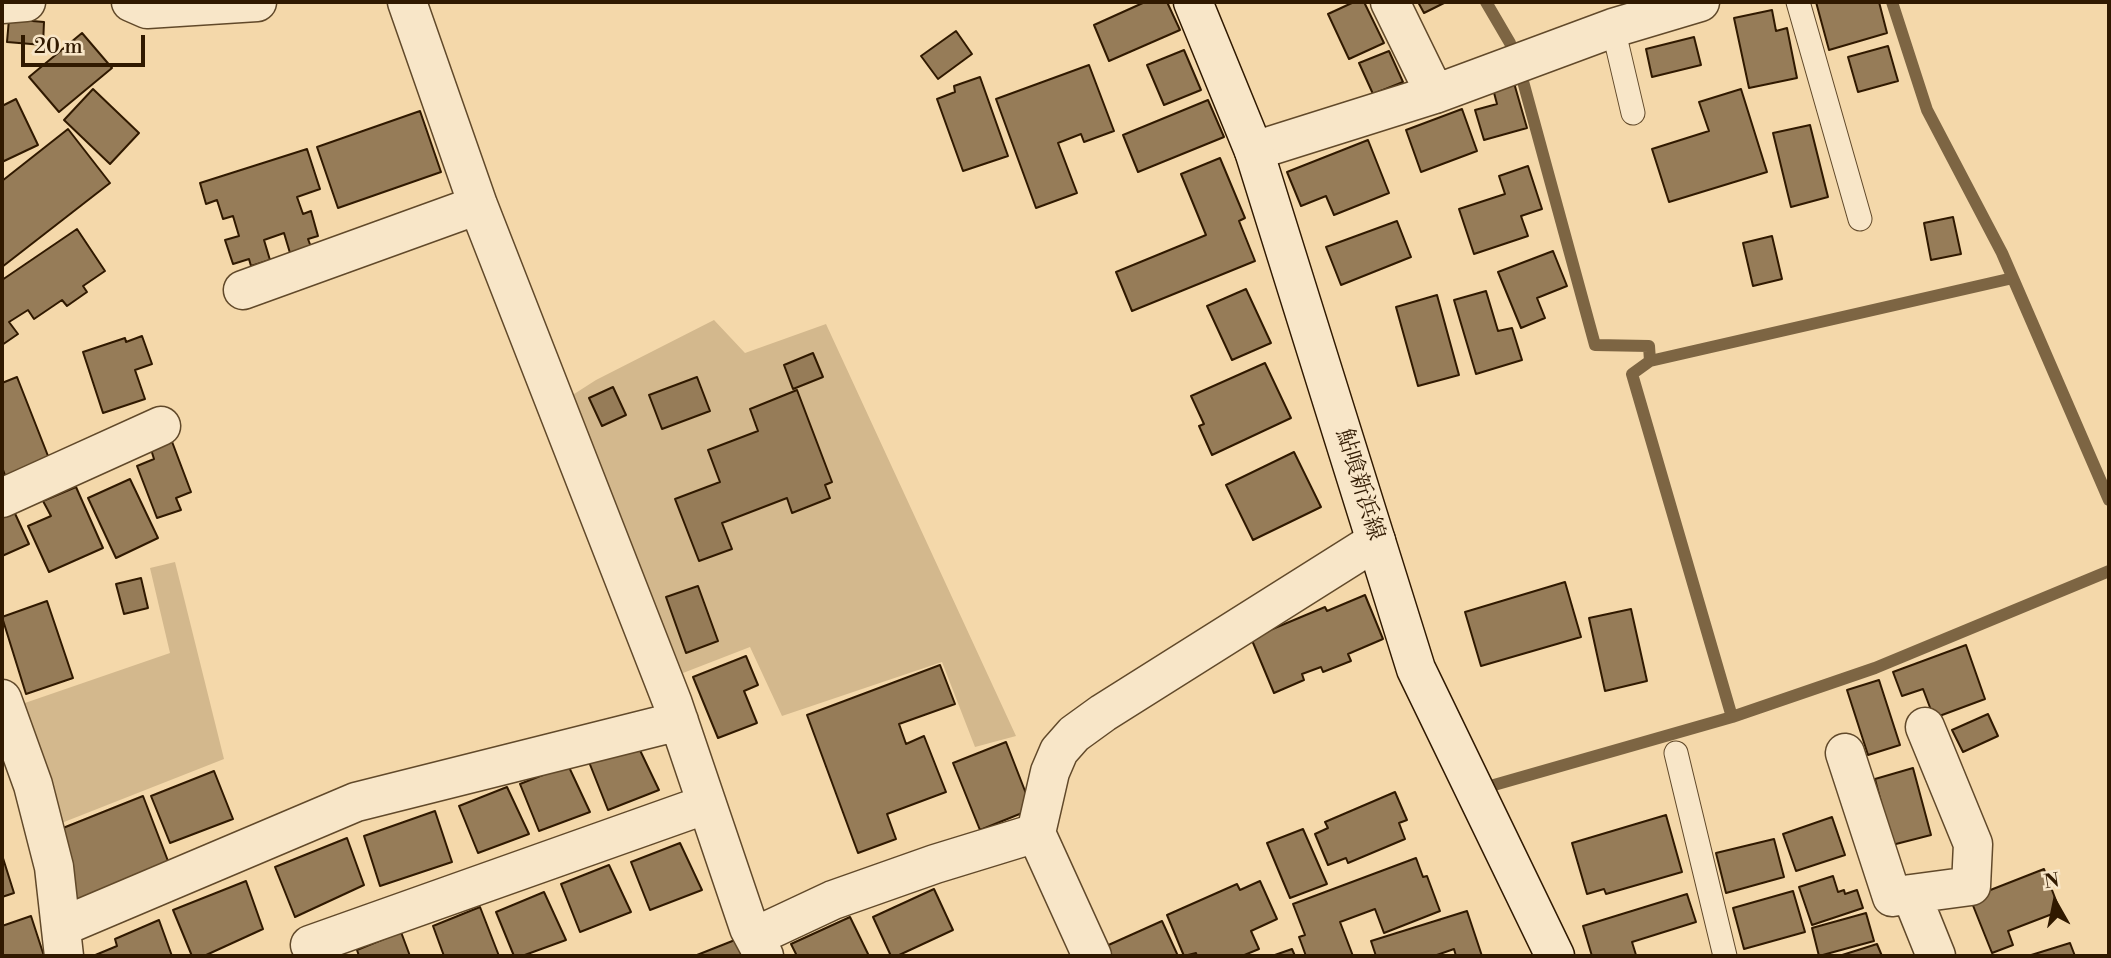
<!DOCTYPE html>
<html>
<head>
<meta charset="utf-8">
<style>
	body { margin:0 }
	#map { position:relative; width:2111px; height:958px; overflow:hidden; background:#f4d8aa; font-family:"Libre Bodoni",serif }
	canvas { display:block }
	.frame { position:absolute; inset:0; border:4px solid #301900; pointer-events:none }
	.north { position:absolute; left:2020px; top:867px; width:70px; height:70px; -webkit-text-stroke:5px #f8e6c8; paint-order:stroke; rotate:351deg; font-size:19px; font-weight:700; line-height:28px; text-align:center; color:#301900 }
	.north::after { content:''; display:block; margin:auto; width:24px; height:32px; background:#301900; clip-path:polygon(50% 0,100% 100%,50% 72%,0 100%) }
	.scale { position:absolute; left:21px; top:35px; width:124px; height:32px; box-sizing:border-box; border:4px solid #301900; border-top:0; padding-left:9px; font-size:21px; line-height:24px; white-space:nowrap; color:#301900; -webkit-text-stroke:5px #f8e6c8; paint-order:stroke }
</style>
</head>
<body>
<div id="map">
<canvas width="2111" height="958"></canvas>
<div class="frame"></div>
<div class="north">N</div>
<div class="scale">20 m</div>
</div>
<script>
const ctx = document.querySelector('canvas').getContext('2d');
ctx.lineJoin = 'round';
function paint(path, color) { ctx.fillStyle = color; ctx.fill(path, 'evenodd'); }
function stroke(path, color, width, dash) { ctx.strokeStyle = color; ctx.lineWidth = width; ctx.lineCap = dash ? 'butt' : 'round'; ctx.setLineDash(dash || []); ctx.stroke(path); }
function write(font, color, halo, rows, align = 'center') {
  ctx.font = font + ' "Libre Bodoni","Noto Serif JP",serif'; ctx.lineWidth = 6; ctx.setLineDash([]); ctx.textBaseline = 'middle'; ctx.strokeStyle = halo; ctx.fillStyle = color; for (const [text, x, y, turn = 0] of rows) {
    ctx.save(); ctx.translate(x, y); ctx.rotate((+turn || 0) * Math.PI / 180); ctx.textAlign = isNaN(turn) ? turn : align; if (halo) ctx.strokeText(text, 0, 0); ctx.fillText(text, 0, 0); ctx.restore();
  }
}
paint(new Path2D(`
	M714 320 745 353 826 324 1016 736 975 747 942 662 782 716 750 647 683 673 571 396 596 380Z
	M175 562 224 759 59 824 22 704 170 653 150 568Z`), '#d3b88d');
stroke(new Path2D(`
	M1486 2 1510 43
	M1892 2 1927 110 2002 253 2109 500
	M1521 74 1595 345 1649 346 1650 361 2013 278
	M1650 361 1632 374 1732 717 1875 668 2109 571
	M1494 785 1732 717`), '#7d6543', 12);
const building = new Path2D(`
	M1145 2H1167L1180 30 1109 61 1094 25Z
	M1354 2H1364L1384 43 1349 59 1328 14Z
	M1418 2H1446L1424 13Z
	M1816 2H1879L1887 33 1829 50Z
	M1772 10 1776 31 1787 28 1797 78 1749 88 1734 18Z
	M9 19 44 22 43 45 7 42Z
	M956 31 972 54 938 79 921 56Z
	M82 33 112 68 59 112 29 77Z
	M1694 37 1701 65 1652 77 1646 49Z
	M1888 46 1898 81 1858 92 1848 57Z
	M1184 50 1201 90 1164 105 1147 65Z
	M1389 51 1403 82 1373 94 1359 63Z
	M1089 65 1114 131 1084 142 1081 134 1058 143 1077 193 1036 208 996 99Z
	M980 77 1008 156 963 171 937 99 955 92 954 86Z
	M1514 83 1527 128 1484 140 1475 110 1497 104 1493 89Z
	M93 89 139 133 110 164 64 120Z
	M1741 89 1767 172 1669 202 1652 149 1709 131 1699 102Z
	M16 99 38 145 2 162V106Z
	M1208 100 1224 137 1138 172 1123 135Z
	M1462 109 1477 151 1421 172 1406 130Z
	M420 111 441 172 338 208 317 147Z
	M1810 125 1828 197 1791 207 1773 133Z
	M68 129 110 183 2 267V181Z
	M1368 140 1389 193 1334 215 1326 196 1301 206 1287 172Z
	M307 149 320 189 297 197 303 214 311 211 318 236 308 239 311 247 290 253 284 233 264 240 270 260 251 266 249 259 233 264 225 240 239 236 233 216 223 219 217 200 206 204 200 183Z
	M1220 158 1245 218 1239 221 1255 261 1132 311 1116 272 1206 235 1181 174Z
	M1528 166 1542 209 1521 216 1528 236 1474 254 1459 209 1505 194 1499 176Z
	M1953 217 1961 254 1931 260 1924 223Z
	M1397 221 1411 257 1341 285 1326 247Z
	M77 229 105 271 83 286 87 292 67 306 62 300 34 319 28 310 9 322 18 334 2 345V280Z
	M1772 236 1782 279 1753 286 1743 243Z
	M1553 251 1567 286 1537 298 1545 318 1521 328 1498 272Z
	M1246 289 1271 343 1232 360 1207 306Z
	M1486 291 1498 331 1512 328 1522 360 1476 374 1454 300Z
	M1437 295 1459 375 1418 386 1396 307Z
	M142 336 152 364 135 370 145 399 103 413 83 352 125 338 126 342Z
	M813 353 823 377 793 389 784 365Z
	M1265 363 1291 418 1212 455 1199 426 1204 424 1191 396Z
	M17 377 50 461 6 478 2 467V383Z
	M697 377 710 411 662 429 649 395Z
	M613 387 626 415 602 426 589 398Z
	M797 390 832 482 825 485 830 498 792 513 787 498 722 523 732 549 699 561 675 499 720 482 708 450 758 431 750 409Z
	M171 439 191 492 176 498 181 510 157 518 137 466 154 459 150 446Z
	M1294 452 1321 507 1253 540 1226 485Z
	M130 479 158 538 116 558 88 498Z
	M76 487 103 548 49 572 28 526 51 516 43 501Z
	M12 507 29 544 2 556V512Z
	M141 578 148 608 124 614 116 584Z
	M1565 582 1581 637 1481 666 1465 612Z
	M698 586 718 641 686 653 666 597Z
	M1365 595 1383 639 1348 654 1351 661 1323 672 1321 667 1302 674 1304 680 1274 693 1251 638 1325 607 1327 611Z
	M47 601 73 678 26 694 2 617Z
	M1631 609 1647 681 1605 691 1589 618Z
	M1966 645 1985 699 1934 718 1923 689 1902 696 1893 672Z
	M746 656 758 685 744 691 757 723 718 738 693 677Z
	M940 665 955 704 899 724 906 744 924 736 946 792 887 814 896 839 858 853 807 715Z
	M1879 680 1900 745 1868 755 1847 690Z
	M1988 714 1998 736 1963 752 1952 730Z
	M1006 742 1032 809 980 830 953 763Z
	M637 744 659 790 608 810 589 762Z
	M568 765 590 812 539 831 520 784Z
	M1913 768 1931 835 1892 845 1875 779Z
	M214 771 233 819 170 843 151 796Z
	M507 787 529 834 478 853 459 806Z
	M1395 792 1407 820 1399 823 1405 839 1348 863 1346 858 1328 865 1315 834 1328 828 1325 822Z
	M143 796 173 874 78 908 58 830Z
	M435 811 452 862 380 886 364 836Z
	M1666 815 1682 872 1606 894 1604 889 1587 894 1572 843Z
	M1832 817 1845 855 1796 871 1783 834Z
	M1303 829 1327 884 1290 898 1267 843Z
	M347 838 364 885 295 917 275 867Z
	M1774 839 1784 877 1726 893 1716 853Z
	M680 843 702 890 650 910 631 862Z
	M2 855 14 893 2 897Z
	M1416 858 1423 877 1427 876 1440 911 1384 933 1375 909 1340 922 1353 956H1306L1299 937 1305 935 1293 904Z
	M609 865 631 912 580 932 561 884Z
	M2044 869 2060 911 2008 931 2013 945 1992 953 1970 898Z
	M1833 876 1838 892 1844 890 1845 894 1857 890 1863 908 1812 925 1799 887Z
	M246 881 263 929 204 956H192L173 910Z
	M1260 881 1277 919 1251 931 1259 949 1242 956H1197L1196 953 1184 956 1167 915 1237 884 1240 890Z
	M934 889 953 930 897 956H891L873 917Z
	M1793 891 1805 932 1744 949 1733 908Z
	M544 892 566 940 522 956H514L496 912Z
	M1687 894 1696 922 1632 942 1636 955 1592 956 1583 926Z
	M480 907 499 956H444L433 926Z
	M1467 911 1482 956H1456L1454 949 1434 956H1376L1371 941Z
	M1866 913 1874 941 1819 956 1812 928Z
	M31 916 44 956H2V926Z
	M850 917 869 956H797L791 944Z
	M159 920 172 956H93L117 946 115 939Z
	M1162 921 1178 956H1108L1104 947Z
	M401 932 410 956H359L357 950Z
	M745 936 754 956 697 955Z
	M2070 943 2075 956H2028Z
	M1877 944 1882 956H1839Z
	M1292 949 1295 956H1272Z`);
paint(building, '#967c58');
stroke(building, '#301900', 2);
const lane = new Path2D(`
	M1798 2 1860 219
	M1613 28 1633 113
	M1676 753 1725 956`);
const street = new Path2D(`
	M131 2 147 9 257 2
	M407 2 478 205 673 704 749 928 764 956
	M1390 2 1435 94
	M2 4 26 2
	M1254 151 1435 94 1613 28 1700 2
	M243 290 478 205
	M2 498 161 426
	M2 699 33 785 54 867 64 956
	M1845 753 1892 897 1911 894 1936 956
	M1911 894 1971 886 1973 844 1925 727
	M61 927 356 802 679 721
	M754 937 833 900 935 864 1036 833
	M310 945 707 804
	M1092 956 1036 833 1050 772 1059 751 1074 734 1103 713 1376 541`);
const secondary = new Path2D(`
	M1193 2 1254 151 1416 669 1555 956`);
stroke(lane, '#61492a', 25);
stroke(street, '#61492a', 41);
stroke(secondary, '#301900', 41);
stroke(lane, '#f8e6c8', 23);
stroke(street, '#f8e6c8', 38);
stroke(secondary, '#f8e6c8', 38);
write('23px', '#301900', '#f8e6c8', [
	["鮎喰新浜線",1359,485,73]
]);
</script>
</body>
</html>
